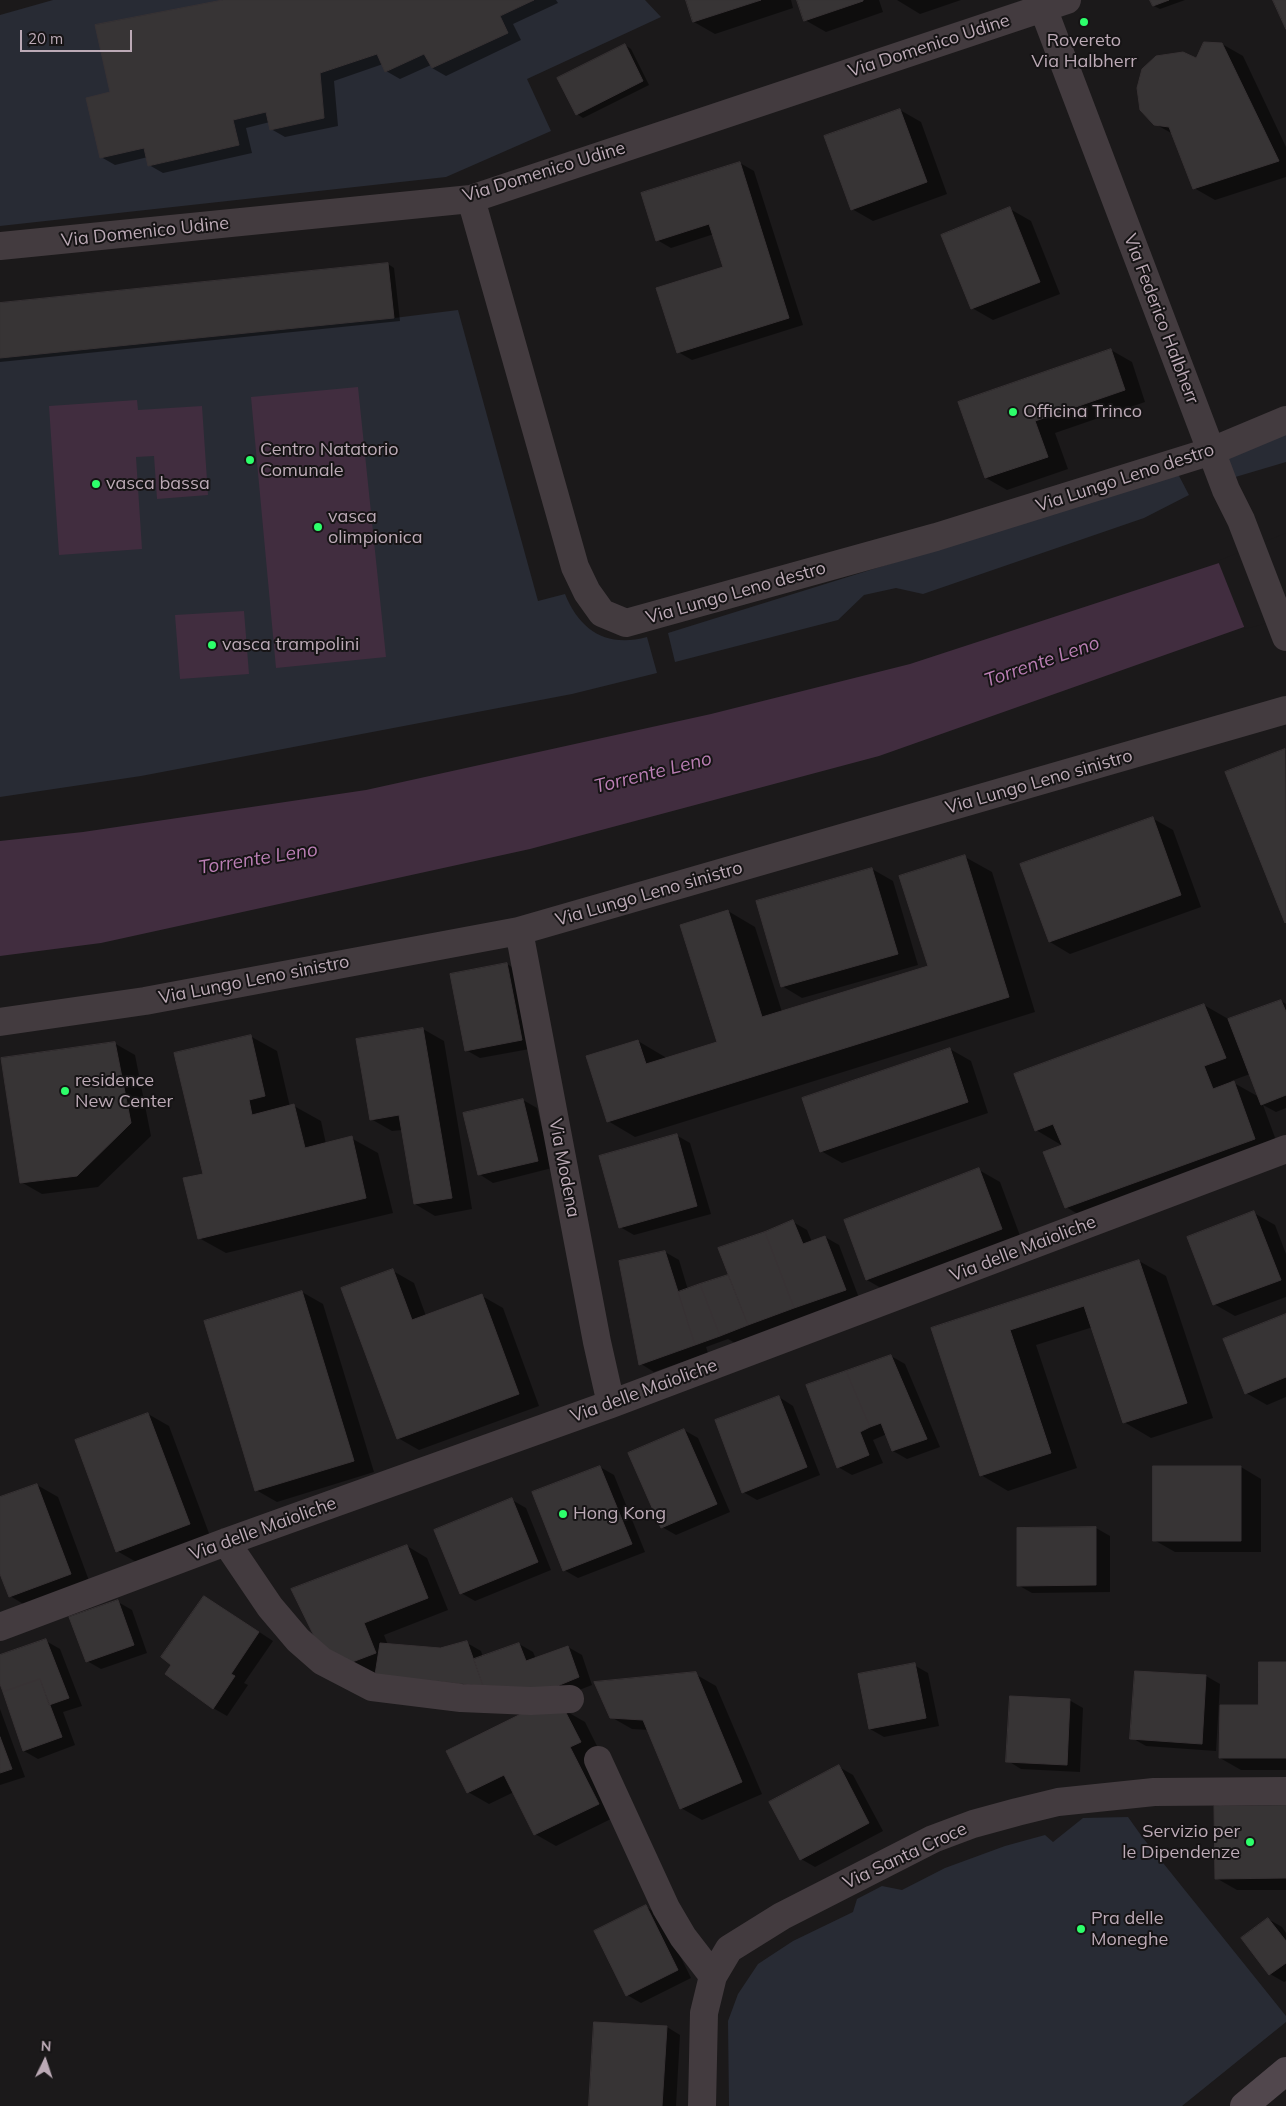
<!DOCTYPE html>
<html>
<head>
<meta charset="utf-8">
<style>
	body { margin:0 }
	#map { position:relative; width:1286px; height:2106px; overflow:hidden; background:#1b191a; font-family:Mulish,sans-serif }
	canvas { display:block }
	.north { position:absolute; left:20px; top:2036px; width:50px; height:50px; -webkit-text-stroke:4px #161415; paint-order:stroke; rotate:4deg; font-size:14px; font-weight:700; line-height:20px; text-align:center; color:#bcaab6 }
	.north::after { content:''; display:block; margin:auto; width:18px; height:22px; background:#bcaab6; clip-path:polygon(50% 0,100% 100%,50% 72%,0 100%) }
	.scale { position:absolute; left:20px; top:30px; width:112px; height:22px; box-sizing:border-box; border:2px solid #bcaab6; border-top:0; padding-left:6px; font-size:15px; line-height:18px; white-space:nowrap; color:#bcaab6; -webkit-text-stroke:4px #161415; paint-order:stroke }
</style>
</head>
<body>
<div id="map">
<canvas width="1286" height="2106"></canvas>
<div class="north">N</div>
<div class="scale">20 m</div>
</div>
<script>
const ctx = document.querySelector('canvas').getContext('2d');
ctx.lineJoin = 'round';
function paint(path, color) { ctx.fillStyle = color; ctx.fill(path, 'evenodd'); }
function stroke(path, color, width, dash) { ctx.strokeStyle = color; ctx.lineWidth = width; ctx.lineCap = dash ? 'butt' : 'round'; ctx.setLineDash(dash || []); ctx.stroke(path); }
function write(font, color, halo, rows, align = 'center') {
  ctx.font = font + ' Mulish,sans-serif'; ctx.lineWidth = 4; ctx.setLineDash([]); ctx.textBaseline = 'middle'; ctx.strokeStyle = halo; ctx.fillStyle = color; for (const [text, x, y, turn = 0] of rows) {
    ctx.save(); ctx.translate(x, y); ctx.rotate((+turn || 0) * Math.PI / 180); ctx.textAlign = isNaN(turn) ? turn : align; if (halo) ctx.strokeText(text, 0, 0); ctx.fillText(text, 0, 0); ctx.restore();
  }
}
paint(new Path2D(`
	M53 0H223L144 148 149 166 238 145 233 120 266 112 271 130 324 118 320 73 377 54 385 72 424 54 432 68 507 33 500 16 534 0H645L661 17 527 79 551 131 446 177 0 226V15Z
	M388 263 394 318 458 310 538 601 565 594C580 631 607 648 647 637L657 673 572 694 141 776 0 797V303Z
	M1286 432V462L1232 478 1224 455Z
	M1178 474 1189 495 1144 518 923 594 896 588 864 595 838 620 675 662 668 633Z
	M1128 1817 1143 1838 1286 2016V2022L1182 2106H729L728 2021 738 1994 758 1964 793 1941 853 1912 857 1899 882 1886 902 1890 945 1868 1005 1846 1045 1835 1053 1842 1083 1818Z`), '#282b34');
paint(new Path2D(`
	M358 387 386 657 276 668 251 397Z
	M137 400 138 410 202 406 208 495 157 499 154 456 136 457 142 549 59 555 49 406Z
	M1286 536V615L1244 627 879 756 530 849 101 943 0 956V841L83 832 366 790 711 714 910 664 1219 563Z
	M244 611 249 674 180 679 175 615Z`), '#412d3f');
paint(new Path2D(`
	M1286 533V618L1245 629 1218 561Z`), '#1b191a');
paint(new Path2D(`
	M230 0H556L558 3 513 24 521 40 446 76 432 68 431 65 400 79 386 71 383 64 334 81 338 126 285 137 271 129 270 122 246 128 252 153 163 173 149 165 148 157 115 165 101 157 112 93Z
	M687 0H791L793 8 715 34 694 22Z
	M798 0H879L883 12 826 32 805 20Z
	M897 0H961L920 14Z
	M1151 0H1185L1160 9 1154 6Z
	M1222 44 1243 56 1286 147V177L1215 200 1194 188 1173 134 1155 124 1197 59Z
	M625 45 631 49 649 85 583 118 577 114Z
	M900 110 921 122 947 194 873 221 852 209Z
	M740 163 754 171 803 325 692 360 678 352 724 268 714 234 671 248 657 240Z
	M1010 209 1031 221 1060 294 993 320 972 308Z
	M388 264 394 268 400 321 0 362V304Z
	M1111 350 1132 362 1145 402 1055 433 1068 469 1007 490 986 478 960 402Z
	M1285 750H1286V922L1226 773Z
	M1152 818 1173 830 1201 907 1070 954 1050 942Z
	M965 857 992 872 1035 1012 635 1137 608 1121 638 1041 665 1057 666 1059 719 1042 728 911 755 927 782 1012 929 967Z
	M872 869 893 881 918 965 802 998 782 986Z
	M507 964 520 972 535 1048 480 1058 466 1050Z
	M1281 1001 1286 1004V1108L1276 1112 1263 1105 1281 1154 1093 1223 1066 1207 1063 1146 1036 1130 1204 1005 1230 1020ZM1250 1074 1259 1097 1234 1083 1232 1084 1231 1081Z
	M423 1029 444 1041 472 1209 435 1216 415 1204 402 1130 392 1131 371 1119Z
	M250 1036 277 1051 290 1107 294 1106 321 1121 326 1144 351 1138 378 1153 393 1213 226 1253 199 1238Z
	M114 1043 135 1055 151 1136 98 1187 42 1194 21 1182Z
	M950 1049 971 1061 988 1113 842 1163 821 1151Z
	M523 1100 537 1108 552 1168 493 1183 479 1174Z
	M676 1135 690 1143 711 1214 634 1235 620 1227Z
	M979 1170 1000 1182 1022 1241 888 1292 867 1280 845 1221Z
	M1254 1213 1275 1225 1286 1254V1297L1235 1316 1214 1304 1189 1237Z
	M793 1222 807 1230 812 1242 825 1237 839 1245 859 1298 735 1343 728 1339 706 1347 708 1353 654 1372 641 1364 665 1252 679 1260 688 1290 730 1275Z
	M1139 1261 1166 1276 1213 1418 1151 1438 1124 1422 1093 1327 1036 1345 1077 1468 1008 1491 981 1475 932 1329Z
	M393 1271 414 1283 426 1316 482 1296 503 1308 539 1406 419 1450 398 1438Z
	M302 1292 323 1304 374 1472 277 1502 256 1490Z
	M1286 1315V1397L1267 1405 1246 1393Z
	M891 1356 905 1364 940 1447 907 1459 893 1451 887 1434 873 1440 883 1463 852 1475 838 1467Z
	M779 1397 793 1406 820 1475 757 1500 743 1492Z
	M148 1414 169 1426 210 1536 138 1563 117 1551Z
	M684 1430 698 1438 730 1512 676 1535 662 1527Z
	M600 1467 614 1475 645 1552 578 1578 564 1570Z
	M1241 1467 1261 1479V1552H1175L1154 1540Z
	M37 1485 58 1497 91 1586 30 1608 10 1596 0 1570V1499Z
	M512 1500 526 1508 551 1570 475 1601 461 1593Z
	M1096 1528 1110 1536V1592L1032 1593 1018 1585Z
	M407 1546 427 1558 448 1610 384 1635 388 1645 440 1650 467 1643 481 1651 483 1657 519 1644 533 1652 536 1659 568 1647 582 1655 592 1685 564 1696 498 1693 377 1672 369 1675 317 1639Z
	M118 1602 132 1610 147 1653 101 1669 87 1661Z
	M218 1605 273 1641 244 1683 248 1685 227 1716 213 1708Z
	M46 1641 60 1649 82 1706 63 1712 75 1745 38 1759 24 1751 0 1682V1657Z
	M1286 1664V1770H1241L1220 1758 1260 1706Z
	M914 1665 928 1673 939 1726 884 1737 870 1729Z
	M1136 1672 1206 1676 1220 1684 1216 1751 1146 1746 1132 1738Z
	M695 1674 716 1686 762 1794 702 1820 681 1808 649 1730 632 1729 611 1717Z
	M1069 1700 1083 1708 1080 1772 1021 1769 1008 1761Z
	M0 1709 25 1777 0 1785Z
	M564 1710 585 1722 601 1754 619 1815 556 1846 535 1834 514 1792 489 1804 468 1792Z
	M839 1767 853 1775 883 1831 815 1867 801 1859Z
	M1286 1806V1890H1237L1216 1878Z
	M646 1907 660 1915 691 1978 641 2003 627 1995Z
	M1268 1919 1282 1927 1286 1933V1981L1284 1982 1270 1974 1243 1939Z
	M667 2027 680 2035 676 2106H590Z`), '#0007');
const building = new Path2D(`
	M223 0H534L500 16 508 33 432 68 424 54 385 72 377 54 320 73 324 118 270 130 266 112 233 120 239 145 148 166 144 148 100 158 86 98 110 92 95 25Z
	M686 0H761L693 22Z
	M797 0H863V1L804 21Z
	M1150 0H1169L1153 6Z
	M1273 0H1286V29Z
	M1204 42 1222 43 1279 161 1193 189 1169 127 1154 125 1140 110 1137 88 1142 69 1156 56 1183 52 1196 58Z
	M625 44 643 81 576 115 557 78Z
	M900 109 927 182 851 210 824 136Z
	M740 162 789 318 677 353 656 288 723 267 709 224 656 241 641 193Z
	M1010 207 1040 282 971 309 941 235Z
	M388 263 394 318 0 358V303Z
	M1111 349 1125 390 1035 421 1048 457 985 478 958 402Z
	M1285 749 1286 922 1285 923 1225 772Z
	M1153 817 1181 895 1049 942 1020 864Z
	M965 855 1009 997 607 1122 586 1056 638 1040 646 1064 717 1042 680 925 728 910 762 1017 928 966 899 876Z
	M872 868 898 954 781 987 756 901Z
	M507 963 522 1040 465 1051 450 974Z
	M1281 1000 1286 1012V1095L1261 1105 1228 1019Z
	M1204 1004 1226 1058 1204 1066 1213 1089 1234 1081 1255 1139 1065 1208 1043 1152 1062 1145 1053 1124 1035 1131 1014 1074Z
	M423 1028 452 1198 414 1204 399 1115 370 1120 356 1039Z
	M251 1035 265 1096 249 1100 252 1115 294 1104 305 1148 352 1136 366 1198 198 1239 183 1178 203 1174 174 1053Z
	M115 1042 131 1123 77 1176 20 1183 1 1058Z
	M950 1048 968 1102 820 1152 802 1098Z
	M523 1099 538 1161 478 1175 463 1113Z
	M677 1134 697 1206 619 1228 599 1156Z
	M979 1168 1002 1229 866 1280 844 1220Z
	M1254 1211 1281 1280 1213 1305 1187 1237Z
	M793 1220 803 1244 825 1236 846 1290 794 1308 765 1232Z
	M765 1232 794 1308 748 1325 718 1248Z
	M665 1251 695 1345 639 1365 619 1261Z
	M1139 1260 1187 1403 1123 1423 1084 1306 1010 1330 1051 1453 980 1476 931 1328Z
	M393 1269 412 1320 482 1294 519 1394 397 1439 341 1288Z
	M728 1275 748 1325 720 1336 700 1284Z
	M700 1284 720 1336 695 1345 678 1292Z
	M302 1291 354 1461 255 1491 204 1321Z
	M1286 1314V1377L1245 1394 1223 1339Z
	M891 1355 927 1439 892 1451 881 1423 870 1427 846 1371Z
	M846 1371 870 1427 860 1432 869 1455 837 1468 806 1385Z
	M779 1396 807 1467 742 1493 715 1420Z
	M148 1413 190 1524 116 1552 75 1440Z
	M684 1429 717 1504 661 1528 628 1453Z
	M600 1466 632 1544 563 1571 532 1492Z
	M1153 1466H1241V1541H1153Z
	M37 1484 71 1574 9 1597 0 1574V1497Z
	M512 1498 538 1562 460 1594 434 1530Z
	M1096 1527V1585L1017 1586V1528Z
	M407 1545 428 1598 364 1623 376 1653 347 1664 316 1640 291 1589Z
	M204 1596 259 1632 231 1674 235 1676 213 1709 165 1674 171 1665 161 1657Z
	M118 1600 134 1645 86 1662 69 1617Z
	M46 1639 69 1698 49 1705 40 1679 3 1692 0 1684V1655Z
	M467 1641 483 1686 375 1675 380 1643 440 1648Z
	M519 1643 526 1661 568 1646 579 1677 550 1689 483 1686 474 1659Z
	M1259 1662H1286V1758H1219L1220 1705H1258Z
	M915 1663 926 1718 869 1729 858 1674Z
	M1135 1671 1206 1675 1202 1744 1130 1739Z
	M696 1672 742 1782 680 1809 643 1720 610 1718 594 1682Z
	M40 1679 62 1737 23 1751 3 1692Z
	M1010 1696 1070 1699 1067 1765 1006 1762Z
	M564 1709 581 1742 570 1747 599 1804 534 1835 504 1775 467 1793 446 1751 529 1710Z
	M0 1737 12 1769 0 1773Z
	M839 1765 869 1823 800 1860 769 1802Z
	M1286 1805V1878L1215 1879 1214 1806Z
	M646 1905 678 1970 626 1996 594 1931Z
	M1268 1918 1286 1941V1963L1269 1975 1241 1938Z
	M594 2022 667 2026 662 2106H589Z`);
paint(building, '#373435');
stroke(building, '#373234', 1);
stroke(new Path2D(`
	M1040 0 1226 490 1241 520 1286 637
	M471 199 575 567 587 592 602 613 626 623 936 537 1212 451 1286 420
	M0 246 471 199 1067 0
	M519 931 597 1342 611 1404
	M0 1022 145 1001 519 931 1286 710
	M226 1542 270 1607 298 1640 322 1661 372 1687 461 1698 531 1701 570 1699
	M0 1627 226 1542 611 1404 1286 1149
	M598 1760 666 1908 683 1937 713 1976
	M702 2106 704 2013 713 1976 729 1949 782 1916 933 1839 973 1824 1017 1812 1058 1802 1154 1792 1286 1791`), '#433b3f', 28);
stroke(new Path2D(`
	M1244 2106 1286 2071`), '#51474d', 28);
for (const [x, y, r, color] of [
	[1084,22,5,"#2dff6b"],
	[1013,412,5,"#2dff6b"],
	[250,460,5,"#2dff6b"],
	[96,484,5,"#2dff6b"],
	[318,527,5,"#2dff6b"],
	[212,645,5,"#2dff6b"],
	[65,1091,5,"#2dff6b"],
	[563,1514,5,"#2dff6b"],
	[1250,1842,5,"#2dff6b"],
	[1081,1929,5,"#2dff6b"]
]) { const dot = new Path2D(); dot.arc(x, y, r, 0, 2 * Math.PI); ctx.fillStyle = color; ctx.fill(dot); stroke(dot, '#161415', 2); }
write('18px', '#bcaab6', '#161415', [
	["Rovereto",1084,41,"center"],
	["Via Halbherr",1084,62,"center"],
	["Officina Trinco",1023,412],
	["Centro Natatorio",260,450],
	["Comunale",260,471],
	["vasca bassa",106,484],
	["vasca",328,517],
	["olimpionica",328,538],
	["vasca trampolini",222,645],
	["residence",75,1081],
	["New Center",75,1102],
	["Hong Kong",573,1514],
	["Servizio per",1240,1832,"right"],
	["le Dipendenze",1240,1853,"right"],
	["Pra delle",1091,1919],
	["Moneghe",1091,1940]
], 'left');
write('18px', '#bcaab6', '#161415', [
	["Via Domenico Udine",929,46,-18],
	["Via Domenico Udine",544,172,-17],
	["Via Domenico Udine",145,232,-6],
	["Via Federico Halbherr",1161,319,69],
	["Via Lungo Leno destro",1125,478,-18],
	["Via Lungo Leno destro",736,593,-16],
	["Via Lungo Leno sinistro",1039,782,-16],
	["Via Lungo Leno sinistro",649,894,-16],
	["Via Lungo Leno sinistro",254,980,-11],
	["Via Modena",564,1168,79],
	["Via delle Maioliche",1023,1249,-21],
	["Via delle Maioliche",644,1391,-20],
	["Via delle Maioliche",263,1529,-20],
	["Via Santa Croce",905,1856,-25]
]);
write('italic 19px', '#ba7eb4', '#161415', [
	["Torrente Leno",1042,662,-19],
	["Torrente Leno",653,773,-14],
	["Torrente Leno",258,859,-9]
]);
</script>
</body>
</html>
